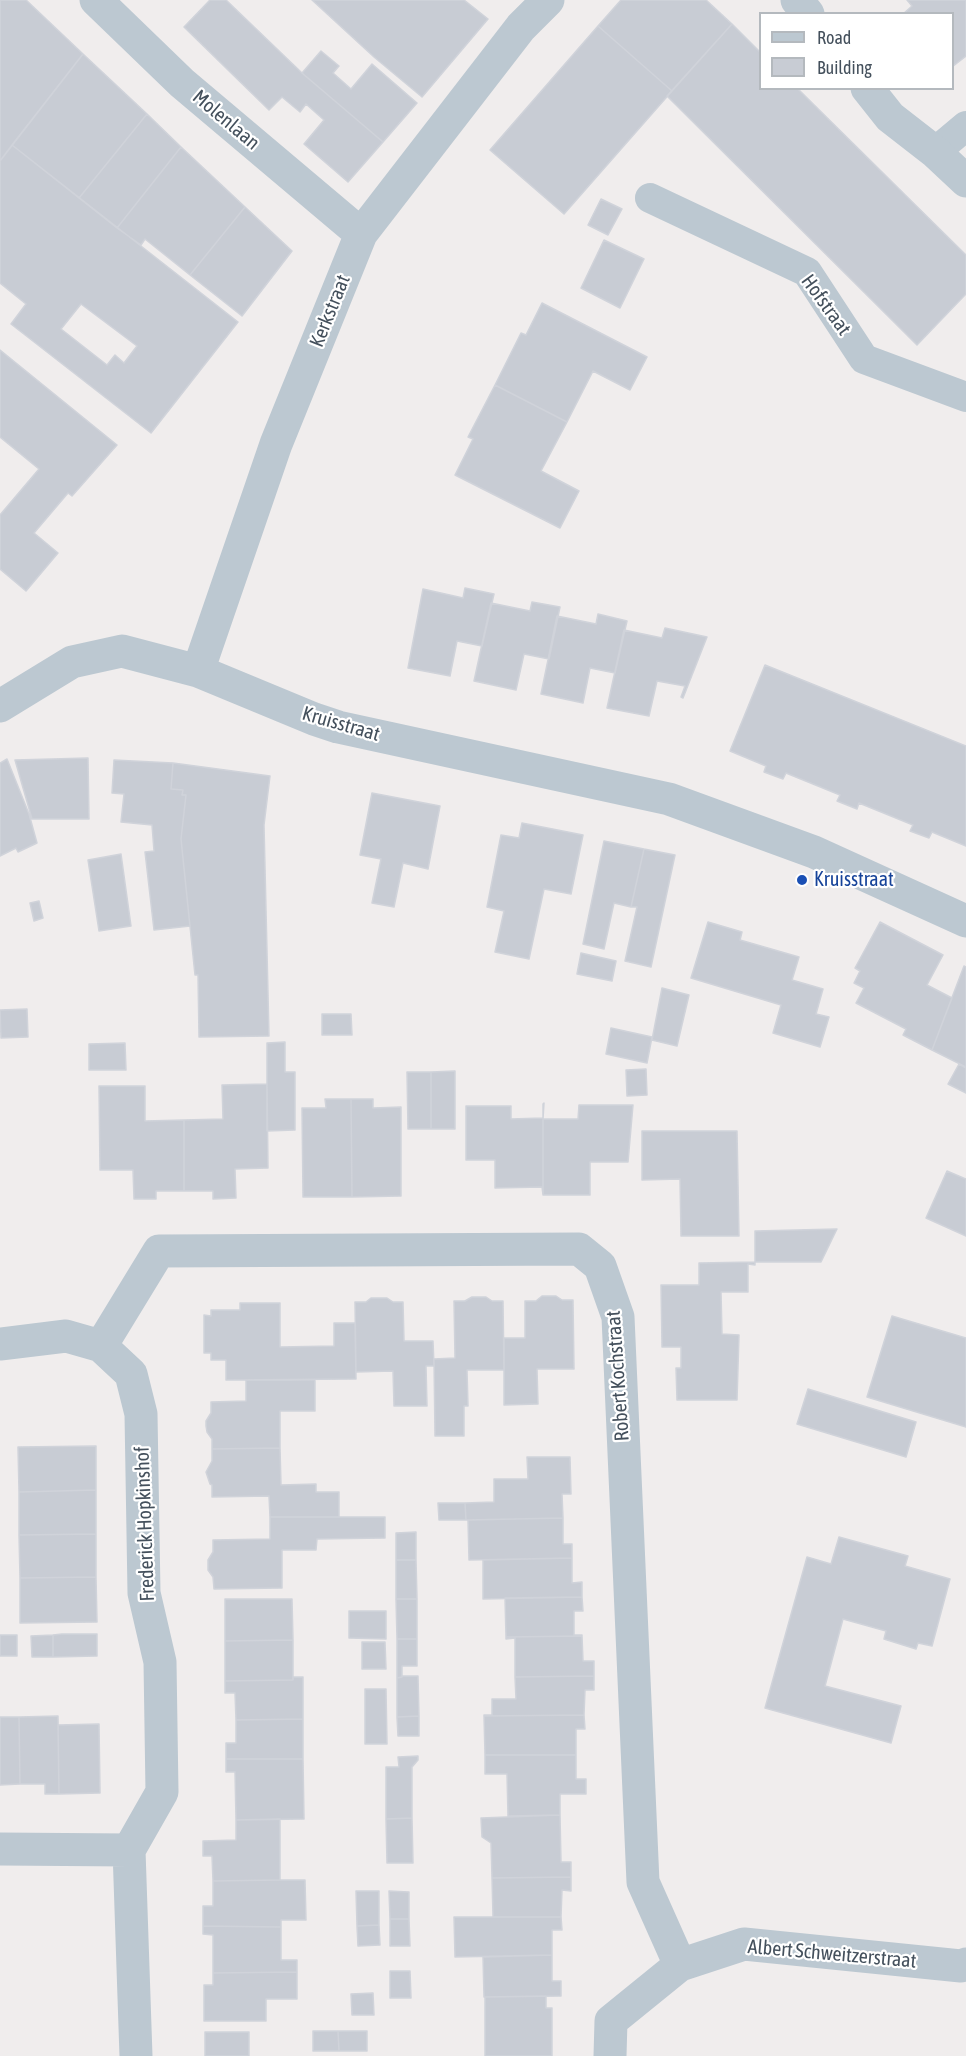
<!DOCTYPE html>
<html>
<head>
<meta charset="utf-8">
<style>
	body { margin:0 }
	#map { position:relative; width:966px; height:2056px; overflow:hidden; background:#f0eded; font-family:"Asap Condensed",sans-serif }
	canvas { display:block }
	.legend { position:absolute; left:759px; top:12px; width:195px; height:78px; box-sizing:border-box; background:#fff; border:2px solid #b4b9be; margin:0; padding:8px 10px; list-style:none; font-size:18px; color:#44505c }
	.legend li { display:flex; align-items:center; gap:12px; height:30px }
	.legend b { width:30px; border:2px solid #b4b9be }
</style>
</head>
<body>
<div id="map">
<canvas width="966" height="2056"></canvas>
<ul class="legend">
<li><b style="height:8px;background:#bcc8d1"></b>Road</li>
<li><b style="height:16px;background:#c8ccd4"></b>Building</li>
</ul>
</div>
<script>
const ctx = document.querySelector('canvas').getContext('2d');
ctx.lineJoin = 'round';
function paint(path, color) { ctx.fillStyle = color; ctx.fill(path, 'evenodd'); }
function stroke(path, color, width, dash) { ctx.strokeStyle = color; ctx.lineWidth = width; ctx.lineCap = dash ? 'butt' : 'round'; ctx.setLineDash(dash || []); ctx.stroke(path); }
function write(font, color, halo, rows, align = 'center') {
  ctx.font = font + ' "Asap Condensed",sans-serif'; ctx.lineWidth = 4.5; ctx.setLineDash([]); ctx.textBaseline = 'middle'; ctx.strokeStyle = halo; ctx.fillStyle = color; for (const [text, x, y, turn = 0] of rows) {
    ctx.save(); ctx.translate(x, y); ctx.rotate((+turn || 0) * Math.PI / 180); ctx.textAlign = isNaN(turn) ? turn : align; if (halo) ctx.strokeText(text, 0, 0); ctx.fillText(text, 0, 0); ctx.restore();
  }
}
const building = new Path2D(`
	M0 0H26L83 54 0 161Z
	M210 0H226L302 73 383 142 348 182 304 144 324 120 306 104 300 112 282 97 269 110 184 27Z
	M312 0H464L488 19 422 97 374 57Z
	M621 0H706L732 24 672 91 598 26Z
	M907 0H966V56L952 67V14H903L912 6Z
	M732 24 760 52V88H797L966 255V294L917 345 667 96Z
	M598 26 672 91 564 214 490 150Z
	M321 51 339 66 333 73 351 89 372 64 417 103 383 142 302 73Z
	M83 54 147 114 79 198 12 145Z
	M147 114 181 147 117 228 79 198Z
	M12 145 238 322 151 433 11 324 26 304 0 283V161ZM81 304 137 346 124 363 115 355 107 365 61 329Z
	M181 147 245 207 190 275 145 239 141 245 117 228Z
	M601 199 622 209 608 235 588 225Z
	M245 207 292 251 242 316 190 275Z
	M604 240 644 259 620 308 581 288Z
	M542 303 647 357 630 390 593 371 567 422 495 385 521 333 526 335Z
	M0 350 117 445 72 496 68 493 34 533 58 553 26 591 0 569V515L39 469 0 437Z
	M495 385 567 422 541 471 579 491 560 528 455 475 473 439 468 437Z
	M465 588 494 594 482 646 457 641 450 676 408 668 423 589 463 598Z
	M532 602 560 607 549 659 524 654 516 690 474 681 491 603 530 611Z
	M598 614 627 621 615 673 590 668 583 703 541 694 557 616 596 624Z
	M665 628 707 637 683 698 681 697 685 686 657 681 649 716 607 708 624 630 662 638Z
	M765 665 966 746V846L932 832 929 838 910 831 913 825 859 803 857 809 837 801 840 795 786 773 783 779 764 772 766 766 730 751Z
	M88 758 89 819H32L15 760Z
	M7 759 29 814 37 843 18 852 16 848 0 856V763Z
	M114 760 173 763 171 789 183 790 182 795H186L181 839 190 926 154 930 145 852 154 851 152 825 121 822 124 794 112 793Z
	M173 763 270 776 264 825 269 1036 199 1037 198 975H195L181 839 186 795H182L183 790 171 789Z
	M372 793 440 806 428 869 403 863 394 907 372 903 381 859 360 855Z
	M522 823 583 835 571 894 544 889 529 959 495 952 504 911 487 907 501 835 519 838Z
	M604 841 644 849 631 907 614 903 604 949 583 944Z
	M644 849 675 855 651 967 625 961 637 907H631Z
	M121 854 131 926 99 931 88 860Z
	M39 901 43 918 34 921 30 903Z
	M708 922 742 932 740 940 799 957 792 980 823 989 816 1014 829 1017 820 1047 773 1033 781 1005 691 978Z
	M880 922 943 955 927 985 952 998 932 1050 903 1035 906 1029 856 1003 864 988 854 983 860 971 855 968Z
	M581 953 616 961 612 981 577 974Z
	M964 966 966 967V1067L932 1050Z
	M662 988 689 995 677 1046 652 1040Z
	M27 1009 28 1037 1 1038 0 1010Z
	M322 1014H351L352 1035H322Z
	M611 1028 652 1037 647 1063 606 1054Z
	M285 1042V1072H295V1130L267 1131V1043Z
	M125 1043 126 1070H89V1044Z
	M959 1064 966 1068V1093L948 1084Z
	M646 1069 647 1095 627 1096 626 1070Z
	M455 1071V1129H431V1072Z
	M407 1072H431V1129H408Z
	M267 1084 268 1168 235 1169 236 1198 213 1199V1191H184V1120L223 1119 222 1085Z
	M99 1086H145V1121L184 1120V1191H156V1199H134L133 1170H100Z
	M325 1099H351L352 1197H303L302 1108H326Z
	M351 1099H373V1108L401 1107V1196L352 1197Z
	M544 1103 543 1119H578L579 1105H633L628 1162H590V1195H543V1104Z
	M466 1106H511V1119L543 1118V1195L542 1187 495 1188V1160H466Z
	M642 1131H737L739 1236H681L680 1179 642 1180Z
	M947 1171 966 1179V1236L926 1218Z
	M837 1229 821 1262H755V1231Z
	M755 1262V1265L748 1264V1292H721L722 1334 739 1335 737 1400H677L676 1368H681V1347H662L661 1285H699V1263Z
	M542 1296H556L562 1300H573L574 1369H537L538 1404 504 1405V1338H525V1301H536Z
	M472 1297H486L492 1301H503L504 1370H467L468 1406H464V1436H435L434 1359 455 1358 454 1301H465Z
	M371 1298H387L393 1302H403L404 1341H433L434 1366H426L427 1406H394L393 1371 356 1372 355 1302H366Z
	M240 1303H280V1347L334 1346V1323H355L356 1379 226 1380V1360H211V1353H204V1315L211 1316V1310H240Z
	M892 1316 966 1338V1427L867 1397Z
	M246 1380H315V1411H280V1448L212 1449V1439L207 1432 206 1426V1421L211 1413V1402L246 1401Z
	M808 1389 916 1422 906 1457 797 1424Z
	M96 1446V1490L19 1492 18 1447Z
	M280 1448 281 1485 316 1484V1492H339V1517H270L269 1496 212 1497V1485L210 1484 206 1472 212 1461V1449Z
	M527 1457H570L571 1494H562L563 1518 466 1520 465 1503 494 1502V1479H528Z
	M96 1490V1534L19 1535V1492Z
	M438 1503H465L466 1520H439Z
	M270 1517H385V1538L317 1539 316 1550H282V1588L214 1589 213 1577 208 1570V1560L213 1552V1540L270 1539Z
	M563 1518V1544H572V1558L469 1560 468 1520Z
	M416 1532V1560H396V1533Z
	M96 1534V1577L20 1578 19 1535Z
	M839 1537 908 1556 905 1566 950 1579 932 1646 918 1643 916 1649 884 1639 886 1631 843 1619 825 1686 901 1706 891 1743 765 1708 807 1557 831 1564Z
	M572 1558V1583L582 1582V1597L483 1599V1560Z
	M396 1560H416L417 1599H396Z
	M96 1577 97 1622 20 1623V1578Z
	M582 1597 583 1611H574V1635H582V1636L506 1637 505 1598Z
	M225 1599H292L293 1640 225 1641Z
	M396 1599H417V1639H397Z
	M349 1611H386V1639L349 1638Z
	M62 1634H97V1656L53 1657V1635Z
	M0 1635H17V1656H0Z
	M53 1635V1657H32L31 1636Z
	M582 1636 583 1661H594V1676L515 1677V1638L506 1639V1637Z
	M397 1639H417V1666H402V1677L397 1678Z
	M293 1640V1680L225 1681V1641Z
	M362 1642H385L386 1669H362Z
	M403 1676H418L419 1716 397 1717V1678L402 1677Z
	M594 1676V1690H585L584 1715 484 1716V1715H492V1699H516L515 1677Z
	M293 1677H303V1719L236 1720 235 1693H225V1681L293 1680Z
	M365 1689H386L387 1744H365Z
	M584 1715 585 1729H576V1755H485L484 1716Z
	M58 1716 59 1794H45V1784H20L19 1717Z
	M419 1716V1736H398L397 1717Z
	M0 1717H19L20 1784 0 1785Z
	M303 1719V1759H226V1743H236V1720Z
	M99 1724 100 1793 59 1794 58 1725Z
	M485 1755H576V1779H586V1794H560V1815L508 1816 507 1774H485Z
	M418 1756V1760L412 1767V1818L386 1819V1767H399L398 1757Z
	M226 1759H303L304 1819 236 1820 235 1772H226Z
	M560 1815 561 1862H571V1877L492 1878 491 1843 482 1837 481 1818Z
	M412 1818 413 1863H387L386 1819Z
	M280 1819V1880L213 1881 212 1856H203V1841L236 1840V1820Z
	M571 1877V1891L562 1890 561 1917H493L492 1878Z
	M280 1880H305L306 1920H281V1927L203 1926V1906H213V1881Z
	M356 1891H379V1925L357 1926Z
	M389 1891 409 1892V1919H390Z
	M454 1917H561L562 1930H552V1955L455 1957Z
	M390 1919H409L410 1946H390Z
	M379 1925 380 1945 358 1946 357 1926Z
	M203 1926 281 1927V1960H297V1972L213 1973V1935L203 1934Z
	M552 1955V1981H561V1996L484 1997 483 1957Z
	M390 1971H410L411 1998H390Z
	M297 1972V1999H266V2021H204V1985H213V1973Z
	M373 1993 374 2015H352L351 1994Z
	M546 1996V2008H552V2056H485V1997Z
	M313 2031H338L339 2051H313Z
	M338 2031H367V2051H339Z
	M205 2032H249V2056H205Z`);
paint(building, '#c8ccd4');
stroke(building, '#d0d3da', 1.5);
stroke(new Path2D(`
	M935 152 966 126
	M650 198 807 272 864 359 966 397`), '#bcc8d1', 30);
stroke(new Path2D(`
	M96 0 182 83 361 234
	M797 0 808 14
	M867 88 890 117 935 152 966 181
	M198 671 276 444 361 234 521 27 548 0
	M0 706 72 662 122 651 198 671 314 719 338 727 669 799 814 852 966 921
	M0 1344 66 1336 101 1346 131 1374 141 1414 144 1593 160 1662 162 1792 129 1850 136 2056
	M101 1346 159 1251 579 1249 600 1266 618 1317 643 1882 680 1965
	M0 1849 129 1850
	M610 2056 611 2021 680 1965 744 1944 961 1966 966 1964`), '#bcc8d1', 33);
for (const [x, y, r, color] of [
	[802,880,6,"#1a4fb4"]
]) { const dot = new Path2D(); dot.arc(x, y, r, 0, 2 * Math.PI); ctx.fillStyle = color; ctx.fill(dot); stroke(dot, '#fff', 2); }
write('20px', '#44505c', '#fff', [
	["Molenlaan",226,120,40],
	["Hofstraat",826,305,54],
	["Kerkstraat",330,311,-68],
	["Kruisstraat",341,724,16],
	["Robert Kochstraat",618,1376,-94],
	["Frederick Hopkinshof",145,1524,-92],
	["Albert Schweitzerstraat",832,1954,5]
]);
write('20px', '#164399', '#fff', [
	["Kruisstraat",814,880]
], 'left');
</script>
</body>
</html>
